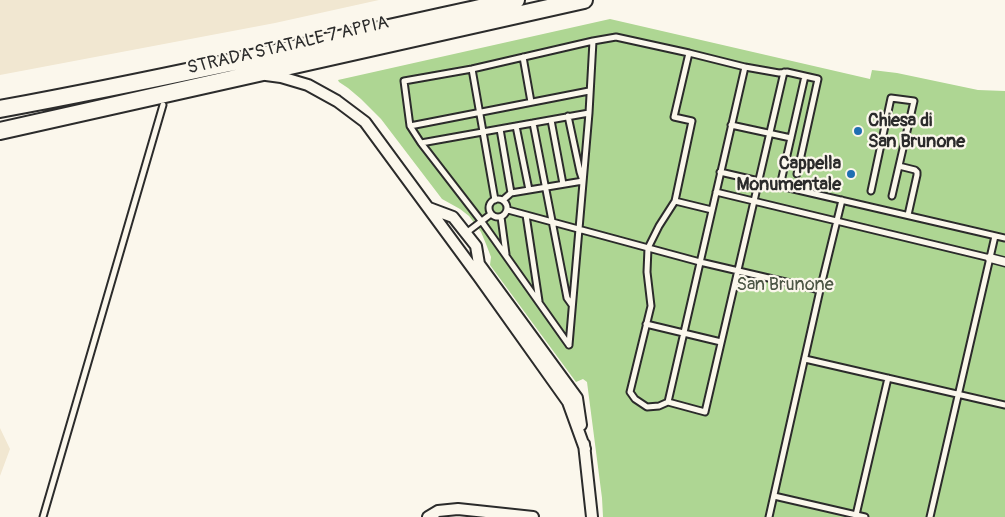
<!DOCTYPE html>
<html>
<head>
<meta charset="utf-8">
<style>
	body { margin:0 }
	canvas { display:block; background:#fbf7ec }
</style>
</head>
<body>
<canvas width="1005" height="517"></canvas>
<script>
const ctx = document.querySelector('canvas').getContext('2d');
ctx.lineJoin = 'round';
function paint(path, color) { ctx.fillStyle = color; ctx.fill(path, 'evenodd'); }
function stroke(path, color, width, dash) { ctx.strokeStyle = color; ctx.lineWidth = width; ctx.lineCap = dash ? 'butt' : 'round'; ctx.setLineDash(dash || []); ctx.stroke(path); }
function write(font, color, halo, rows, align = 'center') {
  ctx.font = font + ' Pangolin,sans-serif'; ctx.lineWidth = 4.5; ctx.setLineDash([]); ctx.textBaseline = 'middle'; ctx.strokeStyle = halo; ctx.fillStyle = color; for (const [text, x, y, turn = 0] of rows) {
    ctx.save(); ctx.translate(x, y); ctx.rotate((+turn || 0) * Math.PI / 180); ctx.textAlign = isNaN(turn) ? turn : align; if (halo) ctx.strokeText(text, 0, 0); ctx.fillText(text, 0, 0); ctx.restore();
  }
}
paint(new Path2D(`
	M0 0H379L275 23 0 75Z
	M0 428 10 449 0 476Z`), '#f1e7d1');
paint(new Path2D(`
	M610 19 870 79 872 70 897 73 978 90 1005 91V517H603L602 498 587 382 583 379 576 382 490 265 491 257 486 244 481 232 469 216 460 209 442 199 381 119 361 99 348 88 339 82 338 80Z`), '#aed693');
const service = new Path2D(`
	M689 53 745 67 668 402 659 406 647 407 635 399 630 392 651 306 647 272 648 248 659 226 675 201 692 121 674 117Z
	M523 57 531 102
	M745 67 779 73 787 72 818 79 797 174
	M472 69 495 200
	M551 120 563 184
	M533 123 567 298 572 305
	M731 125 791 138
	M410 126 589 91
	M516 126 529 190
	M500 129 511 193
	M421 143 589 113
	M899 166 915 170 917 172V175L908 215
	M720 172 1005 238
	M780 186 805 76
	M871 191 891 98 914 101 892 196
	M716 192 990 258
	M489 208a9 9 0 1 1 18 0a9 9 0 1 1-18 0Z
	M503 200 511 193 583 181 580 172 568 116
	M675 201 712 210
	M508 210 700 262 820 290
	M526 215 539 301
	M501 217 506 254
	M466 233 491 214
	M646 324 721 342
	M569 345 482 222 421 143 410 126 404 81 472 69 593 41 616 37 689 53
	M569 345 589 113 593 41
	M805 359 1005 405
	M668 402 705 412 784 72
	M774 496 865 517
	M856 515 888 378
	M43 517 163 105
	M769 517 820 290 842 200
	M930 517 995 236`);
const pedestrian = new Path2D(`
	M990 258 1005 262`);
const minor = new Path2D(`
	M266 75 281 77 308 85 337 101 365 122 479 277 568 402 585 449
	M429 208 453 217 476 246 479 264 577 398 581 425
	M584 444 592 517
	M428 517 438 511 458 509 533 517`);
const trunk = new Path2D(`
	M0 109C173 77 344 38 516 0
	M0 131 584 0`);
stroke(service, '#2b2b2b', 9);
stroke(pedestrian, '#2b2b2b', 11);
stroke(minor, '#2b2b2b', 14);
stroke(trunk, '#2b2b2b', 20);
stroke(service, '#fbf7ec', 5);
stroke(pedestrian, '#fbf7ec', 8);
stroke(minor, '#fbf7ec', 10);
stroke(trunk, '#fbf7ec', 16);
for (const [x, y, r, color] of [
	[858,131,5,"#1f6fb2"],
	[851,174,5,"#1f6fb2"]
]) { const dot = new Path2D(); dot.arc(x, y, r, 0, 2 * Math.PI); ctx.fillStyle = color; ctx.fill(dot); stroke(dot, '#fbf7ec', 2); }
write('18px', '#2b2b2b', '#fbf7ec', [
	["STRADA STATALE 7 APPIA",288,46,-13]
]);
write('bold 18px', '#2b2b2b', '#fbf7ec', [
	["Chiesa di",868,121],
	["San Brunone",868,142],
	["Cappella",841,164,"right"],
	["Monumentale",841,185,"right"]
], 'left');
write('18px', '#4c5645', '#fbf7ec', [
	["San Brunone",785,285]
]);
</script>
</body>
</html>
